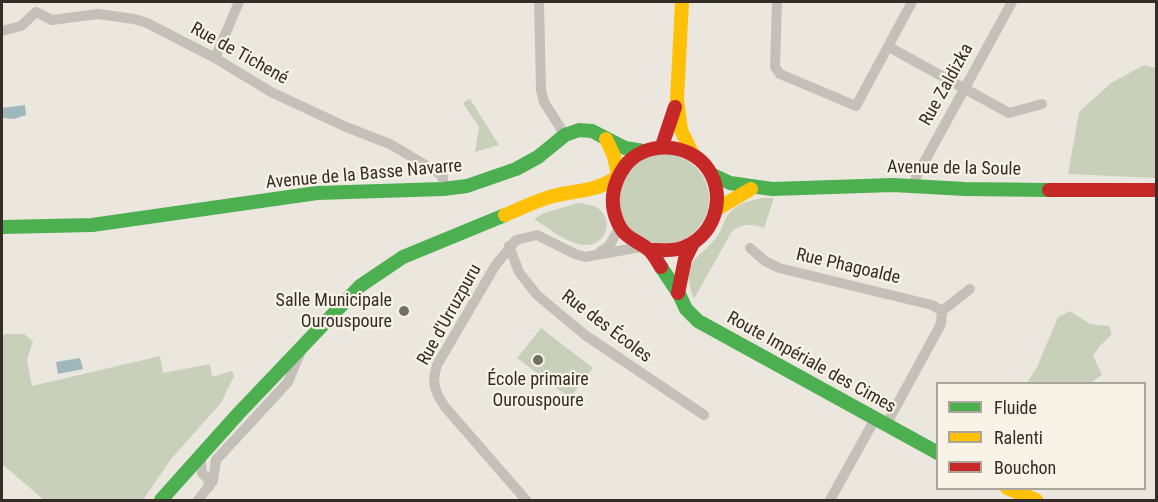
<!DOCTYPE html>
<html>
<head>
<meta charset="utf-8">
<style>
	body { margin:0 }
	#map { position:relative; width:1158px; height:502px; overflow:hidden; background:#ebe7df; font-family:"Roboto Condensed",sans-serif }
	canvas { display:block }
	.frame { position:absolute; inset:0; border:3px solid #342d27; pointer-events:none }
	.legend { position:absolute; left:936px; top:382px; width:210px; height:108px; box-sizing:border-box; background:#f8f3e6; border:2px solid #aaa49a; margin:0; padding:8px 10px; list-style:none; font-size:18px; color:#342d27 }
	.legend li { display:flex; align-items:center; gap:12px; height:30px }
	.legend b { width:30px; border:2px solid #aaa49a }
</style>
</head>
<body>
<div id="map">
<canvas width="1158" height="502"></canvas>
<div class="frame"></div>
<ul class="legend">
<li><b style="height:8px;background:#4caf50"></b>Fluide</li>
<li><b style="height:8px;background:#ffc107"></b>Ralenti</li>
<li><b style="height:8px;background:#c62828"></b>Bouchon</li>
</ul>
</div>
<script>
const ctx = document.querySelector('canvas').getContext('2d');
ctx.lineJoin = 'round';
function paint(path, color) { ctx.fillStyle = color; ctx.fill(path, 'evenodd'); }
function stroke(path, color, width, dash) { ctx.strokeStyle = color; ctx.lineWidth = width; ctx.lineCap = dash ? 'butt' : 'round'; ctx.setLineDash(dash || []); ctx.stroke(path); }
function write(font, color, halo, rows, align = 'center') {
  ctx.font = font + ' "Roboto Condensed",sans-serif'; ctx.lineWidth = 4.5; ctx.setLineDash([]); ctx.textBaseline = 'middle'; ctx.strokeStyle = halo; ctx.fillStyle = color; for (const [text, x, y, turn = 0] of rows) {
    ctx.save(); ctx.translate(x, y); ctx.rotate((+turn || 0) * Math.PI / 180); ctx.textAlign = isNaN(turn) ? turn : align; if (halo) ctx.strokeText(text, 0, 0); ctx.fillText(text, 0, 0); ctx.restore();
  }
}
paint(new Path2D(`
	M1144 65 1156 68V178L1068 174 1079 112 1111 83Z
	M470 99 499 145 475 152 479 127 463 103Z
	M619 199a45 45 0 1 1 90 0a45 45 0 1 1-90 0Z
	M762 198H774L764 228C752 224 743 223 732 231L694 299C679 257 699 262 718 235 722 230 723 223 726 218 734 204 748 201 762 198Z
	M578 203C584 204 591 205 596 207 616 218 606 247 584 245 567 244 549 228 534 219L544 213Z
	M1070 311 1090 324 1109 326 1112 334 1100 346 1093 356 1102 375 1090 383H1027L1037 367 1058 317Z
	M541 328 593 368 570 398 517 358Z
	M4 334H24L33 341 27 360 32 386 160 356 163 373 210 364 212 377 232 371 234 376 221 403 171 459 143 500H44L2 464V335Z`), '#c9d0ba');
paint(new Path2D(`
	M25 105 26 115 14 119 2 118V108Z
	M80 358 83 369 58 374 56 362Z`), '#9db7bb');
stroke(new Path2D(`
	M539 2 541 90 544 102 565 135
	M777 2 775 67 780 74 856 106 912 2
	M2 31 21 26 36 12 52 20 98 14 134 19 147 23 215 58 271 92 346 127 390 144 437 172 443 177V189
	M889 47 1009 113 1042 104
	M215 58 239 2
	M915 185 916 177 1012 2
	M509 246 519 272 537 295 585 335 704 415
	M750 248 765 261 779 268 932 305 942 311 941 324 886 425
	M600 252 609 246 620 227
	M942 311 970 289
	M200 455 202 473 208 479 209 487
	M198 500 213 481 216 460 288 382 301 351
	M526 500 445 407C435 392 431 383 437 365L495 266 516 240 537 235 575 254 585 257 641 247
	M830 500 875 419`), '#c4bfb8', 10);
stroke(new Path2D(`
	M713 175 730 183 772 189 893 185 965 189 1049 190
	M2 227 92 225 317 193 443 189 467 186 516 169 538 157 565 135 579 130 592 131 625 148 643 151
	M661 267 679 294 686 309 698 321 938 453
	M161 500 238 414 360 286 403 257 505 215`), '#4caf50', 14);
stroke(new Path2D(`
	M682 2 677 99 681 130 692 153
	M606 139 614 156 618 175
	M717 209 751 189
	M505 215C520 209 537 200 553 196 577 190 594 192 616 178
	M1007 488 1036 500`), '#ffc107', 14);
stroke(new Path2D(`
	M662 146 675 107
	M1049 190H1156
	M650 250C659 250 669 251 678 249 713 241 728 198 708 169 690 142 644 140 625 166 614 181 609 200 616 218 623 238 633 238 648 249 654 254 657 261 661 267
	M678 293 685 259 692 245`), '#c62828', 14);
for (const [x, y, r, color] of [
	[404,311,6,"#746e67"],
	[538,360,6,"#746e67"]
]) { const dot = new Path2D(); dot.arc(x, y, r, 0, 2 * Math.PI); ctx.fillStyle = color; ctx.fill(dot); stroke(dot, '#f8f3e6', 2); }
write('18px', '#342d27', '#f8f3e6', [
	["Rue de Tichené",239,54,29],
	["Rue Zaldizka",947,85,-61],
	["Avenue de la Soule",954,169,1],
	["Avenue de la Basse Navarre",364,175,-5],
	["Rue Phagoalde",848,267,13],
	["Rue d'Urruzpuru",450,315,-61],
	["Rue des Écoles",606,327,37],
	["Route Impériale des Cimes",811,363,29]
]);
write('18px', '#342d27', '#f8f3e6', [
	["Salle Municipale",392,301],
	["Ourouspoure",392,322],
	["École primaire",538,380,"center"],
	["Ourouspoure",538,401,"center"]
], 'right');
</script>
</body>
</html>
